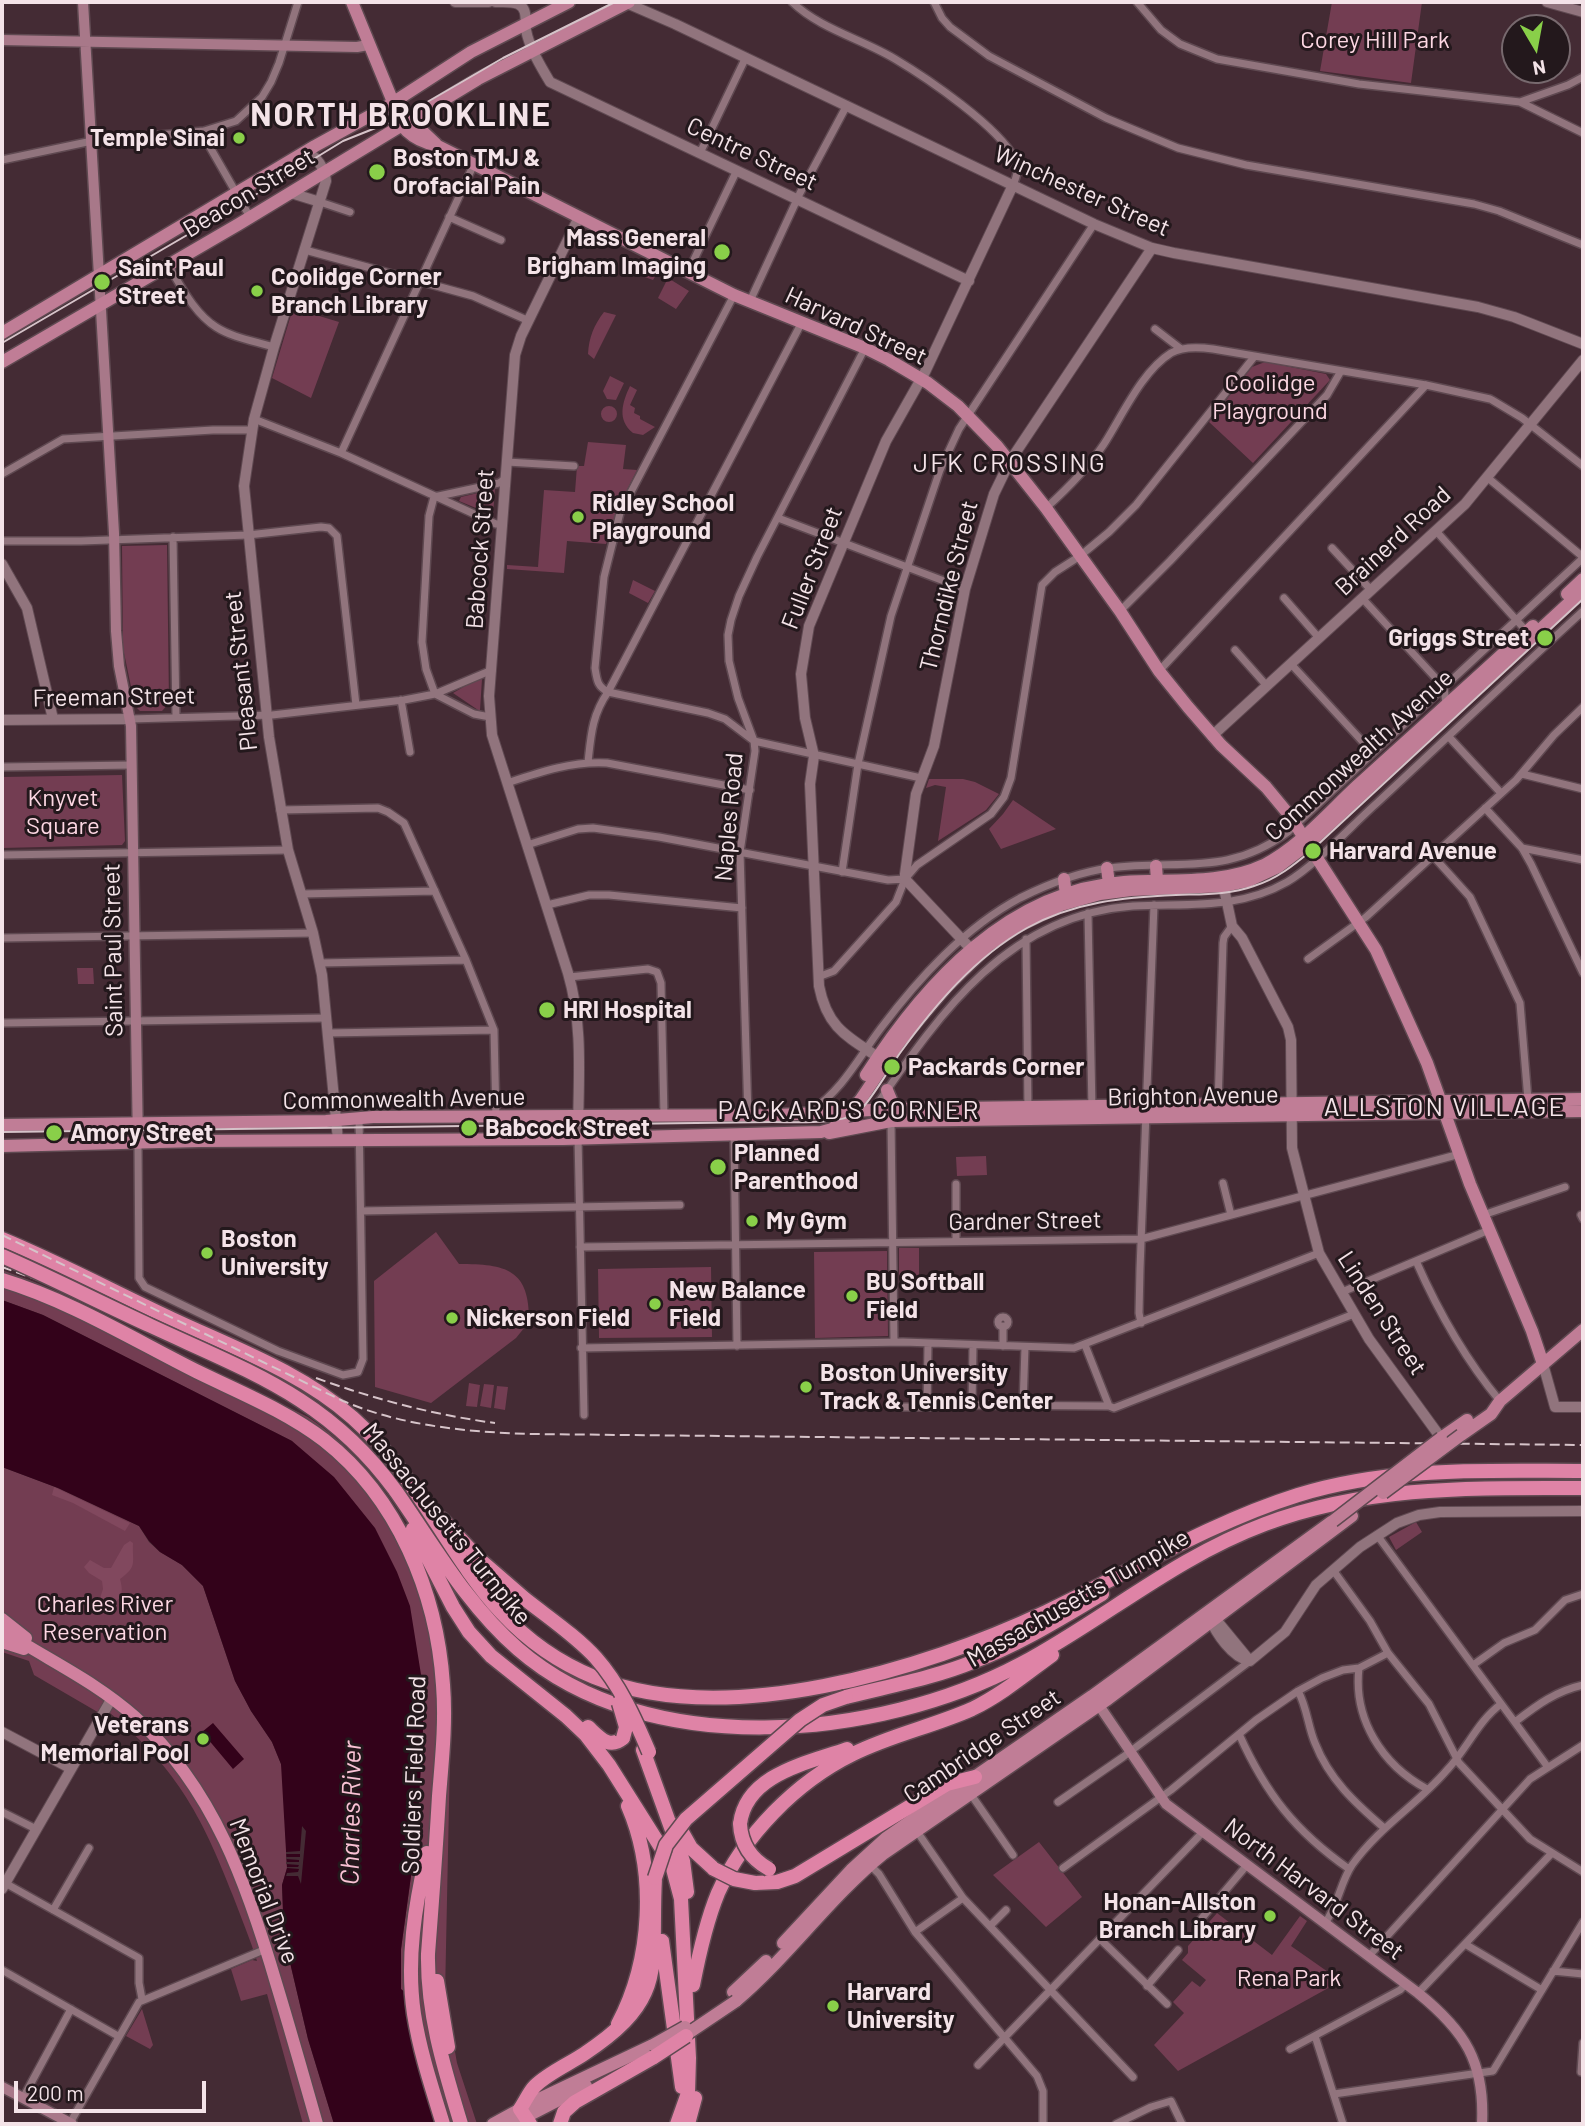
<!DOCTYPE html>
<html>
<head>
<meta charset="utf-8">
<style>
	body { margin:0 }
	#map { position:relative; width:1585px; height:2126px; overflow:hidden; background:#442b34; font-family:Barlow,sans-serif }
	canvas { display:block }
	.frame { position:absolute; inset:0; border:4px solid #f4e3e8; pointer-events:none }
	.north { position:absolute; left:1501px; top:14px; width:70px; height:70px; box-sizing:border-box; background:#23181c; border:2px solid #77696e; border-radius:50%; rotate:170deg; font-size:19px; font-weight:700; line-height:28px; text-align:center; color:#f4e3e8 }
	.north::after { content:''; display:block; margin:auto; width:24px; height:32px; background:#89cf49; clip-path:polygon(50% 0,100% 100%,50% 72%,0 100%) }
	.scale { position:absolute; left:14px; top:2081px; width:192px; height:32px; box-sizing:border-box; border:4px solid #f4e3e8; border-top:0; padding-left:9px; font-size:21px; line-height:24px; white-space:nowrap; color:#f4e3e8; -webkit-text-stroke:5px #23181c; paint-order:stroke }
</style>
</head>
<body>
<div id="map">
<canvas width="1585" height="2126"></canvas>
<div class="frame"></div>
<div class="north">N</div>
<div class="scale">200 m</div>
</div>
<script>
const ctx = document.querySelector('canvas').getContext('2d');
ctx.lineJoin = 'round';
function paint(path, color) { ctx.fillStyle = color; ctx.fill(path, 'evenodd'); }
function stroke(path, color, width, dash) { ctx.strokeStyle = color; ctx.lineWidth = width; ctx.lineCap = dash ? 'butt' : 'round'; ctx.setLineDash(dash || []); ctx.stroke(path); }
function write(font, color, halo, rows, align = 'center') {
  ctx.font = font + ' Barlow,sans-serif'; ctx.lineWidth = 6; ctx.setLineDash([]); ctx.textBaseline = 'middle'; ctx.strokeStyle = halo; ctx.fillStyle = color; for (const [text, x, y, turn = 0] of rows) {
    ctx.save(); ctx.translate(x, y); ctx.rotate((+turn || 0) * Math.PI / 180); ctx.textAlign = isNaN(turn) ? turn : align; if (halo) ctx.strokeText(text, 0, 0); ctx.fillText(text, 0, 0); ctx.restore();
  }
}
paint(new Path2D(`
	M1332 2H1422L1411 83 1320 71Z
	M637 259 659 270 653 280 631 272Z
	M668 278 689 291 676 309 658 298Z
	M293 308 339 322 311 398 272 378Z
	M604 312 616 315 594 359 588 354C589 337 594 325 604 312Z
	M1265 362 1326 374 1330 380 1253 463 1209 422 1252 367Z
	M610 376 624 383 616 400 607 399 603 391Z
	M630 386 637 390 630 405 635 408 634 413 640 416V419L655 427 643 435 633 433C617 420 622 403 630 386Z
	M601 414a8 8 0 1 1 16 0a8 8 0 1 1-16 0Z
	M588 442 626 445 623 469 637 470 620 504 606 544 567 541 564 573 507 569V565L538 567 544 490 575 492 577 466H584Z
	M495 489 493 515 459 501 461 497Z
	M167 545 169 703 162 711H140L135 706 123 648 122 546Z
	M633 580 655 591 648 603 629 593Z
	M479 678 482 679 480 710H478L453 693Z
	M122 775 125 841 122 845 2 848V777Z
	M929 779H963L975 782 999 794 986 810 938 841 946 787 935 785 926 788Z
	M1013 800 1056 829 1001 849 989 829 1003 814Z
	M77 968H93L94 984H78Z
	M986 1156 987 1175 957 1176 956 1157Z
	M436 1232 459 1264C506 1264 530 1269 529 1322L516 1338 431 1403 375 1387 374 1281Z
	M899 1248H919V1278H899Z
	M887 1251 888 1336 815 1338 814 1252Z
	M711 1267 712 1337 599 1338 598 1269Z
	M2 1270 34 1282 308 1417C405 1482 448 1596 451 1709L445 1995 457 2063 477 2124H437L401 1989 400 1973 401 1949 417 1832 423 1729 292 1441 43 1315 2 1300Z
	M469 1383 480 1385 477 1407 466 1406Z
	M484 1384 494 1385 491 1408 480 1406Z
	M497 1386 508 1387 505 1410 494 1408Z
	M2 1467 58 1488 139 1526 149 1542 160 1552 182 1565 203 1586 235 1681 251 1711 272 1742 283 1769 287 1868 282 1885 284 1937 308 2039 334 2124H303L267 1994 241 2001 231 1969 252 1960 257 1961C250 1939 241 1917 233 1896 201 1813 175 1766 105 1709L101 1714 34 1675 29 1661 2 1652Z
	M1416 1522 1422 1532 1396 1550 1389 1537Z
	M1039 1842 1082 1897 1046 1927 993 1875Z
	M1217 1913 1272 1955 1300 1916 1307 1921 1291 1946 1341 1981 1178 2071 1154 2045 1184 2013 1173 2002 1192 1981 1200 1987 1206 1980 1182 1960 1188 1953V1946Z
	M142 2009 153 2045 150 2049 126 2036Z`), '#733d52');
paint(new Path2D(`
	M54 1487 130 1523 125 1531 73 1503 52 1495Z
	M130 1541 133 1543C132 1563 138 1566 120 1579 123 1590 123 1596 114 1604H104L100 1598 103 1589 102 1581 89 1573 84 1567 90 1560 104 1568H111L124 1545Z`), '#81485e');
paint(new Path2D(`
	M2 1300 43 1315 292 1441 334 1477 375 1528 397 1572 410 1606 423 1687V1729L417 1832 401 1949V1989L406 1993 437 2124H334L308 2039 284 1937 282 1885 287 1868 281 1764 272 1742 251 1711 235 1681 203 1586 182 1565 160 1552 149 1541 139 1526 58 1488 2 1467Z
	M213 1723 244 1759 233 1769 202 1732Z`), '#33021a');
paint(new Path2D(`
	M302 1826 306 1831 301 1884 298 1876H286L287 1873 298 1872 299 1869 287 1868V1867H298L299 1865 286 1864V1862H299V1860L286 1859V1857H300V1854H286V1852L300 1851Z`), '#442b34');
const minor = new Path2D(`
	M792 2C820 29 862 39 895 59 927 78 999 127 1015 159 1019 169 1017 176 1013 185
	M934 2 942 18 950 27 989 56 1106 118 1178 148 1246 165 1474 204 1499 211 1583 245
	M1137 2 1161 30 1180 44 1217 59 1359 84 1520 102 1583 133
	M1520 102 1568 85 1583 77
	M204 131 207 142 250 217
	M700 153 746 57
	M2 160 92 141 204 131 236 121 262 97 271 82 279 63 298 2
	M320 202 350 212
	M449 217 501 240
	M305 250 473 296 529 321
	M168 265C181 286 194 313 216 327 233 338 255 341 274 347
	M688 272 737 170
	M734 295 620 513 604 577 595 668C597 680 597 686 608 692L708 713 725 719 754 741 921 778
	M750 301 800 193 847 105
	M1155 329 1181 349
	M1492 400 1522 418 1583 466
	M254 419 341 453 496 524H503
	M341 453 474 164
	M507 462 574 466
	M2 474 63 439 213 430H252
	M1488 478 1583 557
	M434 497 429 516 422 642 426 669 435 694
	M434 497 499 483 506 478
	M1046 508C1067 489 1088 468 1104 444 1122 416 1142 371 1171 353 1183 346 1199 347 1213 349L1426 385 1490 399
	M778 518 965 589
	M1436 531 1529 634
	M173 537 176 717
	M2 541H81L248 535 321 527 329 528 337 536 356 705
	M1332 548 1371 590
	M1284 598 1319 638
	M1362 598 1444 687 1446 704
	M1120 611 1170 561 1327 395 1341 371
	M1235 650 1267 686
	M1291 664 1373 753
	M1159 671 1426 385
	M435 694 474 714 490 717
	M401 700 410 752
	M130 719 272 715 404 700 435 694 492 670
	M1449 737 1501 793
	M588 762C591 735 592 715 608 692L802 322
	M2 767 132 765
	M1522 774 1583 789
	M507 783C540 772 572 761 607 763L750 790
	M1485 808 1522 848 1531 864 1583 973
	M280 810 378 808 388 812 404 823 466 960 494 1030 496 1118
	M527 845 578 829 593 828 659 837 888 880 905 879
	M1522 848 1583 860
	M2 855 288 850
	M1433 856 1470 897 1520 1003 1528 1100
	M842 872 858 764 891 616 940 470 959 429 1094 224
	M301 894 435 891
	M547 905 589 895H609L742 908
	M1088 913 1092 1109
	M2 938 313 933
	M1026 939 1028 1110
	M1308 959 1366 917 1516 780 1554 735 1583 707
	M320 963 466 960
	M569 977 648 969 657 972 661 983 664 1116
	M818 977 834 971 896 902 905 879 917 865 991 814 1004 797 1011 778 1042 585 1055 572 1080 556 1109 532 1136 505 1254 357
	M2 1023 327 1018
	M328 1033 494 1030
	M1218 1105 1223 943 1224 937 1232 926
	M873 1110C939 1015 1006 915 1133 906 1187 903 1238 910 1287 882 1316 865 1352 825 1378 802 1447 738 1514 674 1583 611
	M810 1112C844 1088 857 1060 881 1028 919 978 964 928 1020 898 1048 884 1078 872 1110 868 1179 859 1227 877 1288 832L1583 558
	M748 1116 740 852 755 751 754 741 738 698 729 661 728 635 731 620 739 596 757 557 865 348
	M891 1121 894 1342
	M734 1134 737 1346
	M578 1138 584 1415
	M138 1144 139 1278 145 1287 278 1351 343 1375 358 1372 363 1359 359 1118
	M1223 1183 1231 1215
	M956 1184V1241
	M361 1211 680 1205
	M1483 1215 1565 1187
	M1581 1215 1583 1219
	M580 1247 1141 1239 1460 1154
	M1416 1261C1438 1311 1465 1359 1500 1401
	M1342 1292 1489 1230
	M998 1322a5 5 0 1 1 10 0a5 5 0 1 1-10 0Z
	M1141 1323 1139 1313 1140 1269 1154 905
	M1003 1326V1346
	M1085 1345 1109 1406 1114 1408 1354 1314
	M581 1348 903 1342 1074 1348 1319 1253
	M951 1405 1109 1406
	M972 1406 973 1346
	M1023 1406 1025 1347
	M901 1407H936
	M927 1407 928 1344
	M1377 1535 1547 1766
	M1333 1570 1370 1621 1388 1653 1429 1704 1459 1763 1530 1839 1583 1872
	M1473 1665 1504 1643 1535 1630 1565 1600 1583 1594
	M1359 1668C1353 1719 1382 1765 1427 1789
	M1298 1691C1307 1707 1308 1727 1315 1743 1329 1779 1355 1803 1383 1827
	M1515 1722C1537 1705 1556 1691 1583 1685
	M1239 1734C1266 1794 1295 1831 1349 1869
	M970 1793 1013 1855
	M1058 1802 1123 1757 1250 1661
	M2 1812 36 1829
	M916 1830 963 1898 1133 2077
	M869 1864 879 1874 915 1932 1037 2076 1043 2091V2124
	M1063 1868 1171 1790 1256 1720 1298 1691 1322 1678 1343 1670 1359 1668 1388 1653
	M5 1883 139 1958V1983L142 1999
	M53 1910 89 1848
	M1325 1923C1338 1906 1340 1883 1352 1865 1380 1826 1417 1805 1447 1770 1467 1749 1478 1721 1501 1704
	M1196 1925 1247 1865
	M990 1926 1006 1910
	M915 1932 963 1898
	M1100 1939 1167 2004
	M1465 1944 1542 1990
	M1369 1956 1530 1779 1583 1745
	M2 1970 118 2036
	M1553 1971 1583 1974
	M1147 1986 1178 1950
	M1418 1993 1552 1853
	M1315 2036 1343 2124
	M1290 2049 1400 1990 1406 1984
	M978 2065 1203 1832
	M1581 2072 1583 2043
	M1334 2094 1493 2071 1583 1922
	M23 2098 71 2009
	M70 2123 139 2002 266 1949
	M1116 2124 1151 2107 1171 2101 1182 2124`);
const tertiary = new Path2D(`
	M455 2H489
	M495 2C502 2 512 1 518 4 528 8 525 21 526 30 529 47 541 67 550 82L969 281
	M624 2 675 24 1094 224 1152 248 1174 253 1478 307 1514 317 1583 344
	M1547 2 1583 12
	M304 152C317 154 325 170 326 181L274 347 254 419 244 486 269 737 288 850 313 933 322 975 338 1140
	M291 193 320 202
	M2 564 27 608 53 719
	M2 720 130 719
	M1212 736 1465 504 1583 360
	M1222 879 1232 926 1242 938 1288 1027 1291 1040 1292 1148 1319 1253 1369 1339 1441 1438
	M971 949 905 879V874L916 794 934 746 965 589 994 494 1010 461 1152 248
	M878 1057C846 1036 827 1027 819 986L810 784 814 756 805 718 801 674 809 626 886 441 925 372 1013 185
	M578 1138C578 1083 584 1027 568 973L492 735 489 696 515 355 521 336 579 217
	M1543 1364 1555 1407H1583
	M1213 1616 1250 1661
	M1209 1617C1216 1633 1232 1658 1250 1661
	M1250 1661 1285 1632 1316 1585 1360 1547 1397 1523 1419 1515 1440 1512 1583 1511
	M2 1732 70 1768
	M2 1889 112 1698`);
const secondary = new Path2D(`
	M83 2 114 533 116 631 119 666 131 726 138 1144
	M2 40 357 47 368 45
	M1094 1698 1166 1804 1418 1993C1465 2031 1485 2062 1482 2124
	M2 2087 72 2124`);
const primary = new Path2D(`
	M352 2 393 102C395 126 414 141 436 145L734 295 865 348 889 360 928 383 958 406 997 446 1046 508 1120 611 1159 671 1188 707 1221 745 1266 787 1290 816 1376 950 1427 1063 1470 1184 1532 1331 1543 1364
	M393 102 403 109 415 124 436 144
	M2 333 315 146 386 107 471 52 569 2
	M2 362 239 224 478 79 629 2
	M1567 594 1583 579
	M1156 866 1157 880
	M1107 868 1110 892
	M1064 879 1066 895
	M866 1075C925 983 1008 891 1124 882 1169 879 1222 885 1264 865 1299 847 1328 813 1357 786 1415 733 1475 680 1533 626
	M887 1090 895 1109
	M2 1125 326 1121 373 1117 778 1115 890 1109 1583 1099
	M829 1133 891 1121 1583 1111
	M2 1146 199 1141 563 1139 821 1132 832 1129 845 1118 861 1099 900 1041 947 986 989 945 1019 925 1061 905 1100 894 1131 890 1224 886 1248 881 1278 867 1308 844 1583 590
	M1461 1435 1491 1414 1500 1401 1583 1330
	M1441 1438 1467 1420
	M783 1943 851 1870 886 1838 1092 1696 1331 1522
	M733 1992 766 1961
	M736 2001C789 1956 829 1898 883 1854L1108 1699 1352 1516
	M493 2124 535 2101 653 2045
	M512 2124 586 2086`);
const trunk = new Path2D(`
	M2 1619 26 1638
	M2 1630C46 1659 95 1681 135 1717 214 1788 248 1887 277 1986 291 2032 304 2078 317 2124
	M2 1642 24 1649`);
const motorway = new Path2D(`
	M2 1239C60 1263 116 1293 172 1319 234 1348 301 1372 353 1418 447 1502 464 1624 594 1677 726 1730 923 1670 1046 1612 1130 1572 1209 1523 1298 1495 1391 1466 1488 1471 1583 1471
	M2 1280C71 1301 134 1340 198 1372 241 1393 286 1411 324 1440 398 1498 437 1593 443 1685 446 1722 442 1759 439 1796 436 1849 432 1902 428 1954 427 2014 444 2068 461 2124
	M395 1490C433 1544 467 1605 518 1649 648 1762 878 1740 1021 1664 1105 1619 1174 1558 1265 1524 1369 1485 1474 1488 1583 1488
	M442 1519 480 1560 525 1599
	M413 1529 453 1607 469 1632 491 1656 566 1716 586 1735 609 1765 672 1865 681 1899 689 2058 688 2093 677 2124
	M846 1697C889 1686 934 1678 975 1661 1020 1644 1061 1618 1102 1594
	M588 1727C599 1737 609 1750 623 1738
	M643 1750 683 1861 687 1892
	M740 1824C746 1774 808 1763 847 1749
	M678 1825 691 1848 714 1869
	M427 1853C415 1905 406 1960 414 2014 420 2052 432 2088 443 2124
	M755 1883 777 1882 795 1876 947 1784 975 1777
	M662 1941 682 2087
	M437 1981 448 2047
	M693 1985C699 1954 706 1922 718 1893 744 1835 796 1782 853 1754 891 1735 934 1726 972 1709 1001 1695 1026 1674 1052 1655
	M618 2024C652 1960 657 1873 628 1806
	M530 2124 520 2109C525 2102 529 2092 535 2086 548 2073 569 2064 584 2054 670 1997 650 1967 655 1878
	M560 2124 564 2112 575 2102 654 2057
	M688 2124 695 2098`);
stroke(minor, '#5f4951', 10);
stroke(tertiary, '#5f4951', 12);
stroke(secondary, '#5f4951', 13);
stroke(primary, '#5f4951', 15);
stroke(trunk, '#5f4951', 15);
stroke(motorway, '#5f4951', 17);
stroke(minor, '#91747d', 7);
stroke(tertiary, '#91747d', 10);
stroke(secondary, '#a87889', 10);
stroke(primary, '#c07d96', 12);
stroke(trunk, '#d0809e', 12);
stroke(motorway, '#df83a6', 14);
stroke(new Path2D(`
	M2 343 242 203 343 141 398 119 503 58 615 2
	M2 1132 773 1122C795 1122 839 1125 857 1113 869 1105 890 1067 900 1053 935 1005 975 957 1027 928 1074 902 1124 897 1176 895 1202 894 1229 895 1254 886 1277 879 1294 865 1312 850L1583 599`), '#d6c3c9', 2);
stroke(new Path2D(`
	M2 1235 343 1401C402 1426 467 1432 531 1434L1583 1445
	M2 1267 135 1315 269 1379
	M316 1378C374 1399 434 1415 495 1423`), '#d6c3c9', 2, [10, 5]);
const primaryBridge = new Path2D(`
	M1383 1493 1461 1435
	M1333 1521 1441 1438
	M678 2040 736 2001
	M653 2045 685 2027`);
const motorwayBridge = new Path2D(`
	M2 1256C52 1278 101 1303 151 1326 250 1372 328 1398 395 1490
	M525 1599C549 1618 576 1636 596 1658 620 1685 635 1719 649 1752
	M619 1703 626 1727 623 1738
	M740 1824C741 1845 751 1859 769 1869
	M714 1869 734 1879 755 1883
	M655 1878 666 1845 686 1819 800 1720 823 1705 846 1697
	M654 2057 686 2036`);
stroke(primaryBridge, '#5f4951', 15, []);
stroke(motorwayBridge, '#5f4951', 17, []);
stroke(primaryBridge, '#c07d96', 12);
stroke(motorwayBridge, '#df83a6', 14);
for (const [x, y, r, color] of [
	[239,138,7,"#89cf49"],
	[377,172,9,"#89cf49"],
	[722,252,9,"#89cf49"],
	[102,282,9,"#89cf49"],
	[257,291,7,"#89cf49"],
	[578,517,7,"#89cf49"],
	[1545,638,9,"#89cf49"],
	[1313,851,9,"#89cf49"],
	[547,1010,9,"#89cf49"],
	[892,1067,9,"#89cf49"],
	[469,1128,9,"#89cf49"],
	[54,1133,9,"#89cf49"],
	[718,1167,9,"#89cf49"],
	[752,1221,7,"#89cf49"],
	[207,1253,7,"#89cf49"],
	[852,1296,7,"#89cf49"],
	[655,1304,7,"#89cf49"],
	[452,1318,7,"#89cf49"],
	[806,1387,7,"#89cf49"],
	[203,1739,7,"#89cf49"],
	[1270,1916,7,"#89cf49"],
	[833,2006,7,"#89cf49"]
]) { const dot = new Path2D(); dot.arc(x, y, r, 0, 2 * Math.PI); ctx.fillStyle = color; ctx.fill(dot); stroke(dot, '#23181c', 2.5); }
write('24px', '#fdd7e3', '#23181c', [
	["Corey Hill Park",1375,40],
	["Coolidge",1270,383],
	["Playground",1270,411],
	["Knyvet",63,798],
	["Square",63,826],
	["Charles River",105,1604],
	["Reservation",105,1632],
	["Rena Park",1289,1978]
]);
write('bold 24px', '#f4e3e8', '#23181c', [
	["Temple Sinai",225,138,"right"],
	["Boston TMJ &",393,158],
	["Orofacial Pain",393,186],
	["Mass General",706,238,"right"],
	["Brigham Imaging",706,266,"right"],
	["Saint Paul",118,268],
	["Street",118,296],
	["Coolidge Corner",271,277],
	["Branch Library",271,305],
	["Ridley School",592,503],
	["Playground",592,531],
	["Griggs Street",1529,638,"right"],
	["Harvard Avenue",1329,851],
	["HRI Hospital",563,1010],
	["Packards Corner",908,1067],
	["Babcock Street",485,1128],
	["Amory Street",70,1133],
	["Planned",734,1153],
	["Parenthood",734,1181],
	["My Gym",766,1221],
	["Boston",221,1239],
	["University",221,1267],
	["BU Softball",866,1282],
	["Field",866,1310],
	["New Balance",669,1290],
	["Field",669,1318],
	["Nickerson Field",466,1318],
	["Boston University",820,1373],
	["Track & Tennis Center",820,1401],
	["Veterans",189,1725,"right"],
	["Memorial Pool",189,1753,"right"],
	["Honan-Allston",1256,1902,"right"],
	["Branch Library",1256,1930,"right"],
	["Harvard",847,1992],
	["University",847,2020]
], 'left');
write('24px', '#f4e3e8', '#23181c', [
	["Centre Street",752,154,25],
	["Winchester Street",1082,191,24],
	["Beacon Street",249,193,-31],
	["Harvard Street",856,326,25],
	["Brainerd Road",1393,541,-43],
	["Babcock Street",480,549,-86],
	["Fuller Street",812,568,-69],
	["Thorndike Street",949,586,-76],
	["Pleasant Street",241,671,-96],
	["Freeman Street",114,697,-1],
	["Commonwealth Avenue",1359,755,-42],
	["Naples Road",729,817,-85],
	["Saint Paul Street",113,950,-91],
	["Brighton Avenue",1193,1096,-1],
	["Commonwealth Avenue",404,1099,-1],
	["Gardner Street",1025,1221,-1],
	["Linden Street",1382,1313,57],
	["Massachusetts Turnpike",447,1524,51],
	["Massachusetts Turnpike",1078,1598,-30],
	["Cambridge Street",982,1746,-34],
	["Soldiers Field Road",414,1775,-88],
	["North Harvard Street",1314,1889,37],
	["Memorial Drive",264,1891,69]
]);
ctx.letterSpacing = '2px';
write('26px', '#f4e3e8', '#23181c', [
	["JFK CROSSING",1010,463],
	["ALLSTON VILLAGE",1445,1107],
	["PACKARD'S CORNER",849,1110]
]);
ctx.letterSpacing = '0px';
write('italic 26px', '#fac2d5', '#23181c', [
	["Charles River",351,1813,-89]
]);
ctx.letterSpacing = '2px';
write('bold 32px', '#f4e3e8', '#23181c', [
	["NORTH BROOKLINE",401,115]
]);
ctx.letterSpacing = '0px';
</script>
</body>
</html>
